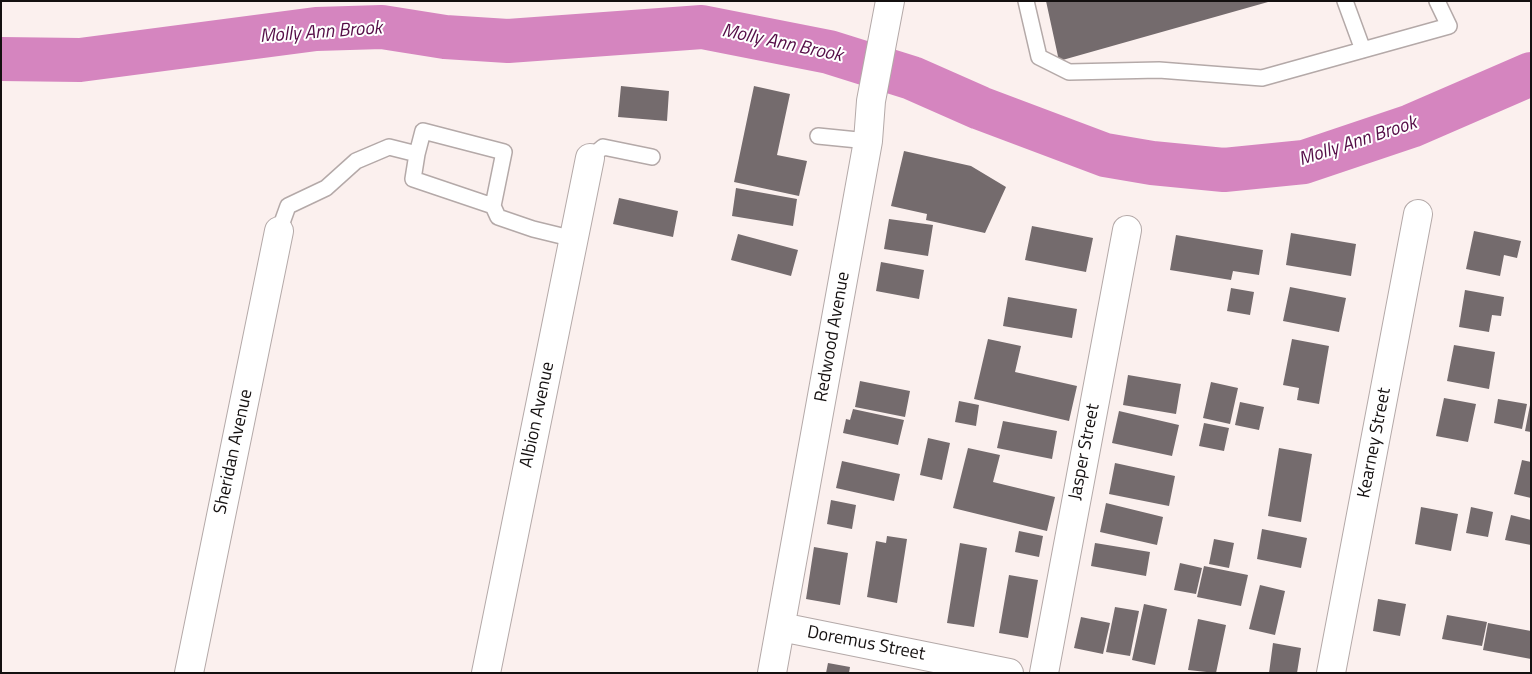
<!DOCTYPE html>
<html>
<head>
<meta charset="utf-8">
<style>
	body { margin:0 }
	#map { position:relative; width:1532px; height:674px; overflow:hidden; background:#fbf0ee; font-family:"Titillium Web",sans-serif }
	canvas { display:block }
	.frame { position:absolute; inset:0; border:2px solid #141010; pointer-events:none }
</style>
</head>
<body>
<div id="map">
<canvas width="1532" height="674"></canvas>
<div class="frame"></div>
</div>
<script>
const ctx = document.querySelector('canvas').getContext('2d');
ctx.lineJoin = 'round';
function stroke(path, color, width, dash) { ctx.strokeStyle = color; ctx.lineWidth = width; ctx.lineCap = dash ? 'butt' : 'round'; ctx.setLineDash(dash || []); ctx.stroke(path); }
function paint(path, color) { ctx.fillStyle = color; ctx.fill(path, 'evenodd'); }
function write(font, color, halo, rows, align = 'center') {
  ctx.font = font + ' "Titillium Web",sans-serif'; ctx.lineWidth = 4; ctx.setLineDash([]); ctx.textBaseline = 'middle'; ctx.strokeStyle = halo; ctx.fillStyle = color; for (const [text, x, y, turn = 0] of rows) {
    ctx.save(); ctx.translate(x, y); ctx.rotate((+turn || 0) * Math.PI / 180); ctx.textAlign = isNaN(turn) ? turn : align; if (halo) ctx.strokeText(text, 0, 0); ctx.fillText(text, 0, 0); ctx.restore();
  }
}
stroke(new Path2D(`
	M1 59 80 60 316 29 382 27 445 37 508 41 702 27 829 52 912 78 980 108 1105 155 1152 163 1224 170 1304 162 1411 126 1531 74`), '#d585bf', 44);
paint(new Path2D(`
	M1046 1H1268V2L1059 61Z
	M621 86 669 91 667 121 618 117Z
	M754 86 790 94 777 155 807 161 799 196 734 182Z
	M904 151 971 166 1006 187 985 233 926 220 927 214 891 206Z
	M736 188 797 199 793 226 732 216Z
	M619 198 678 211 673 237 613 224Z
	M889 219 933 225 928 256 884 249Z
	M1032 226 1093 238 1086 272 1025 260Z
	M1474 231 1521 241 1517 258 1504 255 1500 276 1466 269Z
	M1291 233 1356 244 1351 276 1286 265Z
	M738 234 798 250 791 276 731 260Z
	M1176 235 1263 250 1259 275 1233 271 1231 280 1170 270Z
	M881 262 924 270 919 299 876 291Z
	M1290 287 1346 298 1339 332 1283 321Z
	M1231 288 1254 292 1250 315 1227 311Z
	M1465 290 1504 297 1501 316 1492 315 1489 332 1459 327Z
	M1008 297 1077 309 1072 338 1003 326Z
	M988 339 1021 346 1015 372 1077 386 1069 421 974 399Z
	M1292 339 1329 346 1319 404 1297 400 1299 388 1283 385Z
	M1454 345 1495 352 1489 389 1447 381Z
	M1128 375 1181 384 1176 414 1123 405Z
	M860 381 910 391 905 417 855 407Z
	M1211 382 1238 388 1230 424 1203 418Z
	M1444 398 1476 404 1468 442 1436 436Z
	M1498 399 1527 404 1522 429 1494 423Z
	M959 401 979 405 976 426 955 422Z
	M1240 402 1264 407 1259 430 1235 425Z
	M1530 405H1531V432L1525 431Z
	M853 409 904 420 898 445 843 433 846 419 850 420Z
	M1119 411 1179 425 1172 456 1112 443Z
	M1003 421 1057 431 1052 459 997 448Z
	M1204 423 1229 428 1224 451 1199 446Z
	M928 438 950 443 942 480 920 475Z
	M968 448 1000 455 993 482 1055 497 1047 531 953 508Z
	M1279 448 1312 454 1301 522 1268 516Z
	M1522 460 1531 462V498L1514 494Z
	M842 461 900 474 894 501 836 488Z
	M1115 463 1175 476 1169 506 1109 494Z
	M831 500 856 505 852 529 827 524Z
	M1106 503 1163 517 1157 545 1100 532Z
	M1421 507 1458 514 1451 551 1415 544Z
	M1471 507 1493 512 1488 537 1466 533Z
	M1511 515 1531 520V545L1505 540Z
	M1262 529 1307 538 1301 568 1257 559Z
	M1019 531 1043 536 1039 557 1015 552Z
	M887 536 907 539 897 603 867 597 876 541 886 543Z
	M1214 539 1234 543 1229 568 1209 564Z
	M960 543 987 548 974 627 947 623Z
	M1095 543 1150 552 1146 576 1091 566Z
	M814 547 848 553 840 605 806 599Z
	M1180 563 1202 568 1196 594 1174 590Z
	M1204 566 1248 575 1241 606 1197 597Z
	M1009 575 1038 580 1028 638 999 633Z
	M1260 585 1285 591 1275 635 1249 629Z
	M1378 599 1406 604 1400 636 1373 631Z
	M1144 604 1167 609 1155 665 1132 660Z
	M1115 607 1139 611 1130 656 1106 652Z
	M1447 615 1487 622 1482 646 1442 639Z
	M1081 617 1110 623 1103 654 1074 648Z
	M1198 619 1226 625 1216 673 1188 670Z
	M1488 623 1531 631V659L1483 650Z
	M1273 643 1301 648 1297 673H1269Z
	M828 663 850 667 849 673H826Z`), '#746b6d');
const lane = new Path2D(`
	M1026 1 1039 57 1069 72 1159 70 1262 78 1449 26 1437 1
	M1345 1 1363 50
	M818 136 868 141
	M590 158 603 147 652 157
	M493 206 498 217 533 229 574 239
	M279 231 288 206 326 188 356 161 389 147 417 154 423 131 504 152 493 206 413 179 417 154`);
const street = new Path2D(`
	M781 627 1009 673
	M189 673 279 231
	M486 673 590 158
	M772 673 868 141 871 101 890 1
	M1044 673 1127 230
	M1331 673 1418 214`);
stroke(lane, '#b4a9a8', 18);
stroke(street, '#b4a9a8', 30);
stroke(lane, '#fff', 15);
stroke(street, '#fff', 28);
write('18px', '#141010', '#fff', [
	["Redwood Avenue",833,337,-80],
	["Albion Avenue",538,415,-78],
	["Kearney Street",1375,443,-79],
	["Sheridan Avenue",234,452,-78],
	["Jasper Street",1085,452,-79],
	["Doremus Street",866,644,11]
]);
write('italic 19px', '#550d47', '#fff', [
	["Molly Ann Brook",321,33,-4],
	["Molly Ann Brook",782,44,12],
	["Molly Ann Brook",1358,142,-18]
]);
</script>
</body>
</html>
